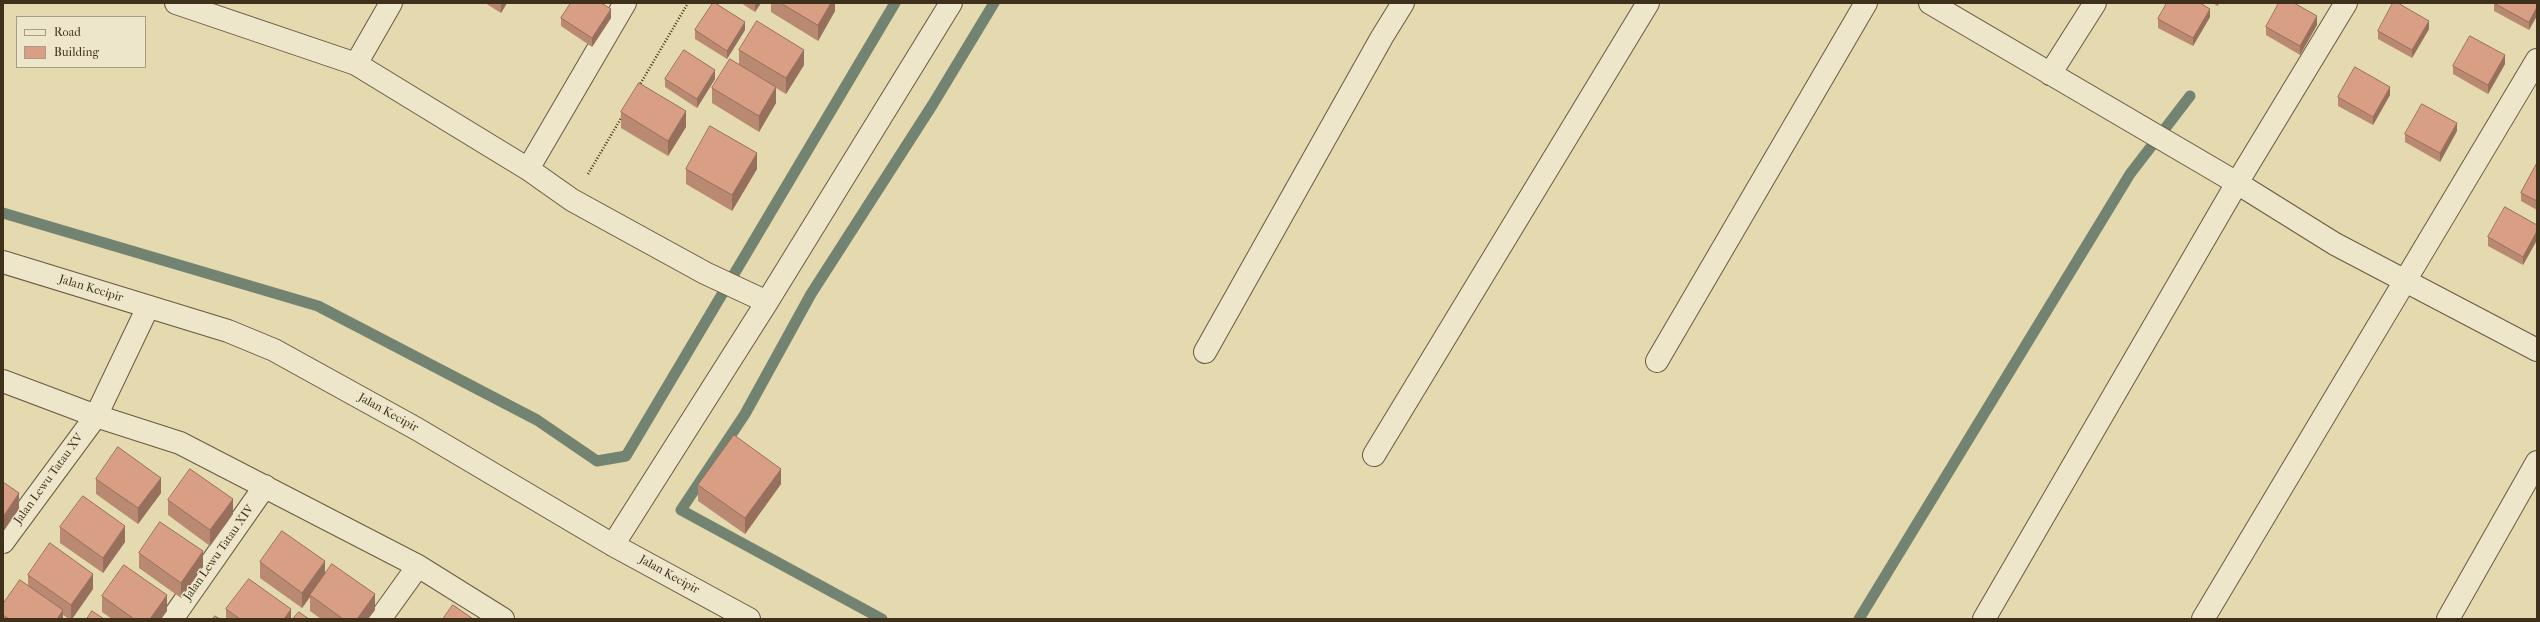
<!DOCTYPE html>
<html>
<head>
<meta charset="utf-8">
<style>
	body { margin:0 }
	#map { position:relative; width:2540px; height:622px; overflow:hidden; background:#e4d9af; font-family:"IM FELL French Canon",serif }
	canvas { display:block }
	.frame { position:absolute; inset:0; border:4px solid #3f301b; pointer-events:none }
	.legend { position:absolute; left:16px; top:16px; width:130px; height:52px; box-sizing:border-box; background:#ede6cb; border:1px solid #a79d85; margin:0; padding:5px 7px; list-style:none; font-size:12px; color:#3f301b }
	.legend li { display:flex; align-items:center; gap:8px; height:20px }
	.legend b { width:20px; border:1px solid #a79d85 }
</style>
</head>
<body>
<div id="map">
<canvas width="2540" height="622"></canvas>
<div class="frame"></div>
<ul class="legend">
<li><b style="height:5px;background:#ede6cb"></b>Road</li>
<li><b style="height:11px;background:#d89f85"></b>Building</li>
</ul>
</div>
<script>
const ctx = document.querySelector('canvas').getContext('2d');
ctx.lineJoin = 'round';
function stroke(path, color, width, dash) { ctx.strokeStyle = color; ctx.lineWidth = width; ctx.lineCap = dash ? 'butt' : 'round'; ctx.setLineDash(dash || []); ctx.stroke(path); }
function paint(path, color) { ctx.fillStyle = color; ctx.fill(path, 'evenodd'); }
function write(font, color, halo, rows, align = 'center') {
  ctx.font = font + ' "IM FELL French Canon",serif'; ctx.lineWidth = 3; ctx.setLineDash([]); ctx.textBaseline = 'middle'; ctx.strokeStyle = halo; ctx.fillStyle = color; for (const [text, x, y, turn = 0] of rows) {
    ctx.save(); ctx.translate(x, y); ctx.rotate((+turn || 0) * Math.PI / 180); ctx.textAlign = isNaN(turn) ? turn : align; if (halo) ctx.strokeText(text, 0, 0); ctx.fillText(text, 0, 0); ctx.restore();
  }
}
stroke(new Path2D(`
	M3 213 318 306 537 420 597 461 626 456 895 3
	M882 619 681 510 745 414 811 294 933 104 994 3
	M1859 619 2130 174 2190 96`), '#738371', 11);
const street = new Path2D(`
	M176 3 356 64 528 169 572 200 705 273 767 302
	M1930 3 2237 183 2335 244 2537 350
	M356 64 391 3
	M2050 74 2095 3
	M528 169 625 3
	M3 262 228 331 274 350 417 429 613 545 749 619
	M1205 352 1382 37 1403 3
	M1657 361 1866 3
	M3 381 96 416 180 443 418 566 503 619
	M1374 455 1648 3
	M3 542 96 416 148 307
	M613 545 767 302 951 3
	M172 619 265 486
	M380 619 418 566
	M1984 619 2237 183 2346 3
	M2203 619 2537 60
	M2448 619 2537 462`);
stroke(street, '#685a40', 24);
stroke(new Path2D(`
	M639 86 688 3
	M588 174 623 115`), '#3f301b', 2.5, [1, 2]);
stroke(street, '#ede6cb', 22);
paint(new Path2D(`
	M485 3H507L501 13Z
	M741 3H761L755 12Z
	M771 3H835V11L818 41 771 12Z
	M2212 3H2219L2218 6Z
	M2494 3H2537L2529 30 2494 11Z
	M2210 17 2193 46 2158 28V19Z
	M561 18H611L592 47 561 26Z
	M2317 25 2300 55 2266 35V27Z
	M2429 29 2412 58 2378 39V31Z
	M695 30H745L727 59 695 39Z
	M739 50 804 65 786 94 776 88V103L759 132 712 103V88L739 65Z
	M2505 64 2488 94 2453 74V66Z
	M665 79H715L697 108 665 87Z
	M2390 95 2373 125 2338 106V97Z
	M621 112 686 127 668 156 621 128Z
	M2457 131 2440 162 2405 142V134Z
	M2537 163V210L2521 201V193Z
	M686 169H757L732 211 686 184Z
	M2537 225V240L2523 265 2488 246V237Z
	M96 479 161 493 138 524 96 494Z
	M781 484 745 534 698 501V485Z
	M168 500 233 514 210 546 168 515Z
	M60 527 125 542 103 573 60 543Z
	M139 553 203 567 181 598 139 568Z
	M260 562 325 574 375 610 368 619H321L310 611V597L302 608 260 578Z
	M28 575 93 589 72 619H69L63 615V619H3V604L28 585Z
	M102 596 167 611 161 619H112L102 612Z
	M226 609 291 619H226Z`), '#ba8972');
paint(new Path2D(`
	M501 3H507L501 13Z
	M755 3H761L755 12Z
	M831 3H835V11L818 41V25Z
	M2537 7V16L2529 30V22Z
	M611 9V18L592 47V38Z
	M2210 9V17L2193 46V38Z
	M2317 16V25L2300 55V46Z
	M2429 21V29L2412 58V50Z
	M745 22V30L727 59V51Z
	M804 50V65L786 94V78Z
	M2505 55V64L2488 94V85Z
	M715 70V79L697 108V99Z
	M776 87V103L759 132V116Z
	M2390 87V95L2373 125V117Z
	M686 111V127L668 156V141Z
	M2457 123V131L2440 162V153Z
	M757 153V169L732 211V195Z
	M2537 231V240L2523 265V257Z
	M781 469V484L745 534V518Z
	M161 478V493L138 524V508Z
	M19 493V509L3 532V517Z
	M233 499V514L210 546V530Z
	M125 526V542L103 573V558Z
	M203 551V567L181 598V583Z
	M325 561V577L310 595V597L302 608V593Z
	M93 574V589L72 619H71V605Z
	M375 594V610L368 619H357Z
	M167 595V611L161 619H150Z
	M291 609V619H284Z
	M63 610V619H57Z`), '#976f5d');
const building = new Path2D(`
	M571 3H601L611 9 592 38 561 18Z
	M713 3H715L745 22 727 51 695 30Z
	M781 3H831L818 25Z
	M2167 3H2200L2210 9 2193 38 2158 19Z
	M2279 3H2294L2317 16 2300 46 2266 27Z
	M2393 3H2398L2429 21 2412 50 2378 31Z
	M2494 3H2537V7L2529 22Z
	M757 21 804 50 786 78 739 50Z
	M2470 36 2505 55 2488 85 2453 66Z
	M684 50 715 70 697 99 665 79Z
	M730 59 776 87 759 116 712 88Z
	M2355 67 2390 87 2373 117 2338 97Z
	M639 83 686 111 668 141 621 112Z
	M2422 104 2457 123 2440 153 2405 134Z
	M710 126 757 153 732 195 686 169Z
	M2537 163V201L2521 193Z
	M2505 207 2537 225V231L2523 257 2488 237Z
	M734 435 781 469 745 518 698 485Z
	M118 447 161 478 138 508 96 479Z
	M190 469 233 499 210 530 168 500Z
	M3 482 19 493 3 517Z
	M83 496 125 526 103 558 60 527Z
	M160 522 203 551 181 583 139 553Z
	M282 531 325 561 302 593 260 562Z
	M50 543 93 574 71 605 28 575Z
	M332 564 375 594 357 619H343L310 595Z
	M124 565 167 595 150 619H134L102 596Z
	M249 579 291 609 284 619H240L226 609Z
	M20 580 63 610 57 619H9L3 615V604Z
	M453 605 473 619H443Z
	M92 611 104 619H87Z
	M299 612 309 619H293Z
	M215 616 220 619H213Z`);
paint(building, '#d89f85');
stroke(building, '#976f5d', 1);
write('12px', '#3f301b', '#ede6cb', [
	["Jalan Kecipir",91,289,17],
	["Jalan Kecipir",388,413,29],
	["Jalan Lewu Tatau XV",49,479,-54],
	["Jalan Lewu Tatau XIV",219,553,-55],
	["Jalan Kecipir",669,575,29]
]);
</script>
</body>
</html>
